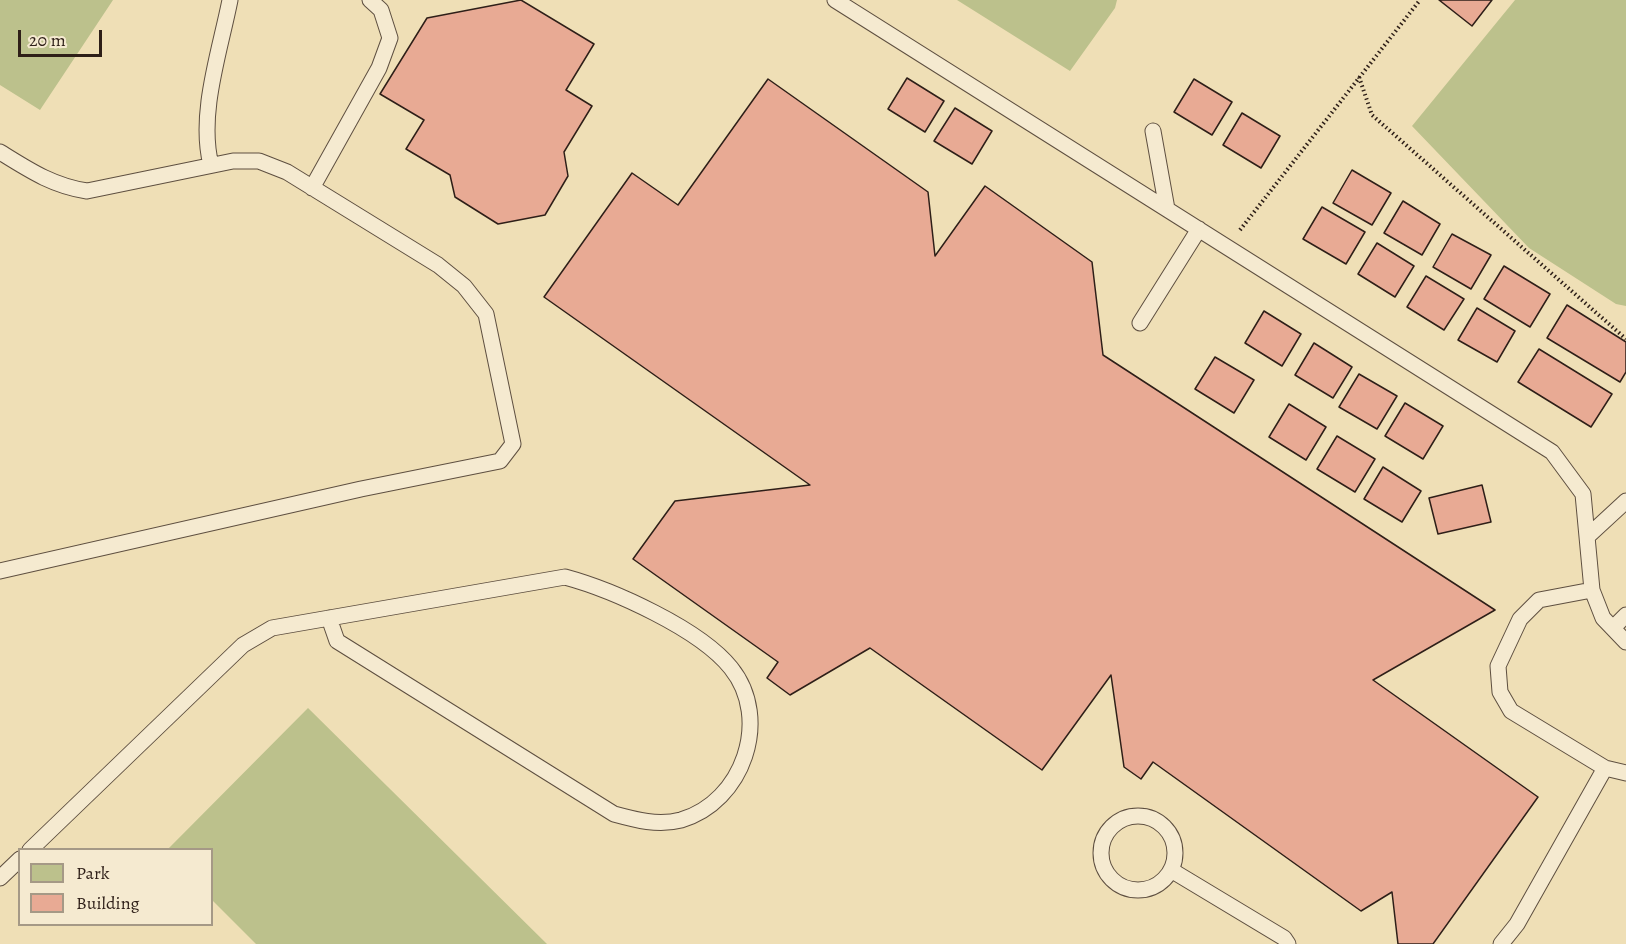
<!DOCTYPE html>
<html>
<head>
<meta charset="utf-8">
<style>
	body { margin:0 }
	#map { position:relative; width:1626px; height:944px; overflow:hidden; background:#efdfb6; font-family:Alegreya,serif }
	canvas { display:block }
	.legend { position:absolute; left:18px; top:848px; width:195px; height:78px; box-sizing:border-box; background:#f5ead0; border:2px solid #a59986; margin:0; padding:8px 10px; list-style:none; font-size:18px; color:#2e1f18 }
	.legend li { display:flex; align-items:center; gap:12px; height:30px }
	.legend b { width:30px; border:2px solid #a59986 }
	.scale { position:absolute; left:18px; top:30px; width:84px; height:27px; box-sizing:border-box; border:3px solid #2e1f18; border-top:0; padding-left:8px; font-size:18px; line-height:21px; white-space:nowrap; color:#2e1f18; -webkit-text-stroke:4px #f5ead0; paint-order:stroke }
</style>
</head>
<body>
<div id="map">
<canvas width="1626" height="944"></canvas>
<ul class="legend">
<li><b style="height:16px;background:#bcc18c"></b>Park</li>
<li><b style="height:16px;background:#e8aa94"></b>Building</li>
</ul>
<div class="scale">20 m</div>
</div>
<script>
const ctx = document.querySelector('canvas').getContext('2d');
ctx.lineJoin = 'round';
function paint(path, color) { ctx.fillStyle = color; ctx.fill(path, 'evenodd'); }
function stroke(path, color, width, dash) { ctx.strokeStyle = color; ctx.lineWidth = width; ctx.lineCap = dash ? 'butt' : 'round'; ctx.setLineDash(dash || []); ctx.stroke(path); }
paint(new Path2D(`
	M0 0H113L40 110 0 85Z
	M957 0H1117L1115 8 1070 71Z
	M1515 0H1626V306L1616 304 1529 248 1412 126Z
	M308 708 547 944H256L212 900V850L168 849Z`), '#bcc18c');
const building = new Path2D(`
	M521 0 594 44 566 90 592 106 564 152 568 176 545 215 498 224 455 197 450 175 406 149 424 120 380 94 427 18Z
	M1439 0H1492L1472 26Z
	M907 78 944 101 925 132 888 109Z
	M768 79 928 192 935 256 985 186 1092 262 1103 355 1495 610 1373 680 1538 797 1433 944H1398L1392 892 1361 911 1153 762 1141 779 1124 767 1111 675 1042 770 870 648 790 695 767 678 778 662 633 559 675 501 810 485 544 297 632 173 678 205Z
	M1194 79 1232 102 1212 135 1174 112Z
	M955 108 992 131 972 164 934 141Z
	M1242 113 1280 136 1261 168 1223 145Z
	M1352 170 1391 193 1372 225 1333 203Z
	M1403 201 1440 224 1422 255 1384 233Z
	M1322 207 1365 232 1346 264 1303 239Z
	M1452 234 1491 255 1471 289 1433 267Z
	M1377 243 1414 266 1395 297 1358 274Z
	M1504 266 1550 294 1530 327 1484 299Z
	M1426 276 1464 299 1444 330 1407 307Z
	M1567 305 1626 342V372L1620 382 1547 338Z
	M1477 308 1515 331 1497 362 1458 340Z
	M1264 311 1301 334 1282 366 1245 343Z
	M1314 343 1352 367 1333 398 1295 375Z
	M1539 349 1612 394 1591 427 1518 382Z
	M1215 357 1254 380 1234 413 1195 389Z
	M1359 374 1397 396 1377 429 1339 407Z
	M1405 403 1443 426 1423 459 1385 436Z
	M1289 404 1326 427 1306 460 1269 437Z
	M1337 436 1375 459 1355 492 1317 469Z
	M1383 467 1421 491 1402 522 1364 499Z
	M1482 485 1491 522 1438 534 1429 498Z`);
paint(building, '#e8aa94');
stroke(building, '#2e1f18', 1.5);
const service = new Path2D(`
	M835 0 1552 452 1583 494 1592 590 1603 618 1626 642
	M1153 131 1167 209
	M0 152C29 170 53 186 87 191L233 161H259L287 172 438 265 464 286 486 314 513 444 500 461 361 489 0 571
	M211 165C198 114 220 51 230 0
	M312 188 379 68 390 38 381 10 370 0
	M1140 323 1199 229
	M1587 537 1626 501
	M1592 590 1539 600 1520 619 1498 666 1500 692 1511 711 1605 768 1626 773
	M1613 628 1626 615
	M1101 853a37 37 0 1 1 74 0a37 37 0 1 1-74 0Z
	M30 850 243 645 272 628 565 577C613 590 700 629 731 668 772 719 743 802 681 820 658 826 636 820 614 814L337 641 329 618
	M1171 870 1284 938 1288 944
	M0 878 20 859
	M1501 944 1517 924 1605 768`);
stroke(service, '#5e4f40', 17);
stroke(new Path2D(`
	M1359 77 1372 115 1626 339
	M1240 230 1420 0`), '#2e1f18', 4, [1.5, 3]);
stroke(service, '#f5ead0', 15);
</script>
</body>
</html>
